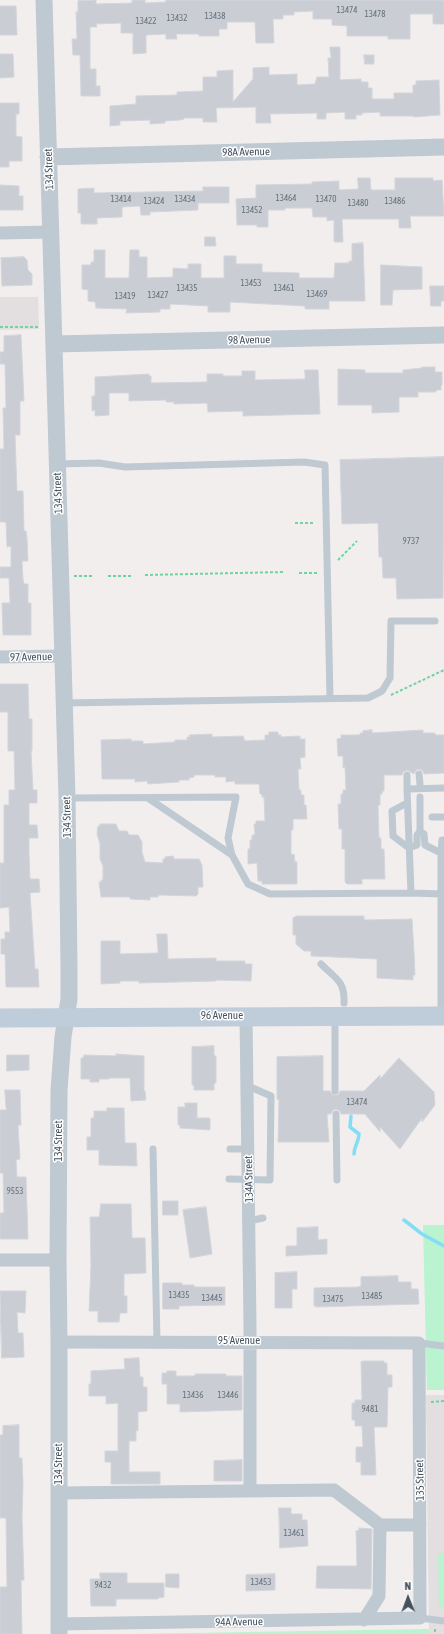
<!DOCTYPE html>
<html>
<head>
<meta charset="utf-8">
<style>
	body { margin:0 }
	#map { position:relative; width:444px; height:1634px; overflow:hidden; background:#f2eeee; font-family:"Asap Condensed",sans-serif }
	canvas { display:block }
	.north { position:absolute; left:388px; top:1578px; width:40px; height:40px; -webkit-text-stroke:3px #fff; paint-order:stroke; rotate:359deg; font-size:11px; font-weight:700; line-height:16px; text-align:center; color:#45525e }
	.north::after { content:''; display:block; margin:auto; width:14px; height:18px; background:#45525e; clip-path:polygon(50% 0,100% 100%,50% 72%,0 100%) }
</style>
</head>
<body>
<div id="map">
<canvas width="444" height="1634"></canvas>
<div class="north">N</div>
</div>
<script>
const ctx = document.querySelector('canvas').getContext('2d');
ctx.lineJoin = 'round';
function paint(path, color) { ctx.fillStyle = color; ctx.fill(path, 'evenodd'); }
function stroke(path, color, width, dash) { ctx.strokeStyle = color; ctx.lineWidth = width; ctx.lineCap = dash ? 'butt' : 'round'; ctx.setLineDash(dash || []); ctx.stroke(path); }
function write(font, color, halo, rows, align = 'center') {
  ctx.font = font + ' "Asap Condensed",sans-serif'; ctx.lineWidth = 3; ctx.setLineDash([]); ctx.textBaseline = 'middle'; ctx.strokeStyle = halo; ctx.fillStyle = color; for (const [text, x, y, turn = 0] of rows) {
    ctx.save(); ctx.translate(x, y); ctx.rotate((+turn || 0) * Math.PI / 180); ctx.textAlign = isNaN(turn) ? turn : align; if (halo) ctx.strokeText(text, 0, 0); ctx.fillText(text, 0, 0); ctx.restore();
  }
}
paint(new Path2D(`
	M0 297H38L39 329 0 330Z
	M426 1395H444V1634H429Z`), '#e3dfe0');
paint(new Path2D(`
	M423 1225H444V1390H427Z
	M438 1553H444V1607H439Z
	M429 1629V1634H128Z`), '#b9f3cf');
stroke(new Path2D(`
	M351 1116 350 1127 359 1134C359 1142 354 1146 354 1154
	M404 1220 422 1234 444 1246`), '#82def4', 3.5);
const building = new Path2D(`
	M96 0V4L132 3V0H145V3L166 2V0H442L444 1V24H433V14H410V39H388V36H347V26L332 25V19H313V11L294 12V15H283V19H273L274 43H256L255 22H227V29H219V36H199V34H176L177 39H166V34L146 35V53L133 54V33H121V23L96 24 97 27H90V69H96V86H100V96H81L80 55H73L72 39H77L76 12H78V1Z
	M0 6H16L17 35H0Z
	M330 47H340V80L361 79V82H368V88H372V99H394V93H413V85H416V81L439 80 440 115 414 117 413 116H380V112L362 113V115H356V119H345V112L326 113V119H317V113L270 114 271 123H256V107L216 108 217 122H203V118H184V119L180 120 165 121V123L150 124V120L120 121V125L110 126V106L136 104V96L177 95V92L203 91V77H217V71L233 70V102L253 79V68L269 67V75L297 74V85L315 84 317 77H329L328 58H331Z
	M0 54H13L14 77 0 78Z
	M364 55H374V64H365Z
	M0 103H19V114H16V136L22 137V161H9V167H0Z
	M358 178H370L371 190H395V178H433V181L442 180 444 216H410L411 228H399V219H342L343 242H334V220L327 221V217H313L312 208H285V210H268V227H257V225H237L236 199 256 198V185L312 184V182L339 181V190L358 189Z
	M0 185 19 186V196H23V210H0Z
	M203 187H229V203H198V210L150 212V215H141L140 206 122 207V217L97 218V224H81V213H78V189L94 188V193L203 191Z
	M205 237H215L216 246H205Z
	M363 243 365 301H329V309H305V306L230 302V312H208V306L170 304V309H160V312L126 313 127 309 96 308 95 302 88 301V290L82 289V265H91V262H94V250H105V278H129L130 250H139V257H147V278L173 277V268L188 269V264H201V278H224V256H236V264H262V272L299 273V278H334L335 263H349V261H352V244Z
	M24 257 27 260 28 270 32 274V285L2 286 1 258Z
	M381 265 422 267V289L393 290 392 305H381Z
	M430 286H444V301H441V306H431Z
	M21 335 24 401H20V435H15L17 491H23L24 531H26L27 538 28 561H22L23 579 24 584H28V603H31V635H3L2 603H10L9 578H0V567H11V546L7 547 6 522H0V449H4L3 408H6L5 364H0V352H4V336Z
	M422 367H435V372H442V385L441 386V390H436V392H418V397H399V412L372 413V405H338V369L365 370V373H403V370L422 368Z
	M305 370H318L320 414 243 416V411L208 412 207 403 174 404V402H166V400L129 401V393H109V415L95 416V410L92 411V396H95V377L149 374V376H151V383L207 382V374H223V376H242V371H255V380L305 379Z
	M444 457 443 598 397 599 396 578H383L382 557H379L378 523 342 524 340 460Z
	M0 684H28L29 719H32V751H31L33 790H37V803H29V825H37L38 838H29V853L30 879H39L40 892 30 893 35 969H38L39 987H6L5 954H1V939H5V932H10L9 907 0 908V863H4V805H9V790H15L14 751H8V712H0Z
	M372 730V733L423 730V733H435V735H444V773L424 774 423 771 419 769 416 770 414 774 407 770 403 772 402 775H384V791H382V794H380V805H378L379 838H381V849H384L385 879H362V884H347L345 882V849H342V829H339L338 804H341V794H343V790H346L345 767 343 768V756H338L337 739 341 738V735H360V733H363V731Z
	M269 732H278V735H281V737L300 736V739H305V757L300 758 301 769H298L299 790H301V795H304V805H306L307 819H293V830H291V853L292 855 294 854 295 862H297V884H262V881H258L257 863 248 864V849H250V840H252V835H255L254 824H256V821H265L264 797H262V794H260L259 784H235V781L226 782V777H215V775H194V777L189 778V780H179V782L148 784 147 781 135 782V779H102L101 740 131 739V741H143V744L175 742V740H187V737H190L189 735 212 734V737L243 736 245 741 265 740V735H269Z
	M100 824H116L119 831H127L129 835H138L142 842V852L145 862 163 863V859H165V857L173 856 174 859H199L202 865 203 887H198V894L196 896 158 895V897H150V900L130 899V897H101L99 882H101V880H103V866L100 859V844L97 834 98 826H100Z
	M297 916H364V920L412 919 414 952 415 975H413V980L377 978V959L311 956V951H304L296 944V935H293V918Z
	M157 934H167L168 959 216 958V961H245V964H252L251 981 216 980V981L139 983V981H120V983L101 984V941H120V954L158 953Z
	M214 1046V1056H216V1083H214V1090H194V1085H192V1047Z
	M116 1054 144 1056V1091H145L146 1100 131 1101 130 1078H109V1079H99V1082H90V1079H81V1058H83L84 1055 116 1056Z
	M7 1055H29V1070L7 1071Z
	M323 1056V1091H330L333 1095H338L340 1091H364L380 1075V1079L399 1058 434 1092 435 1105 422 1122V1118L400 1149 380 1127V1132L365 1114H341L340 1111 336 1109 333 1110 331 1114H327L329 1142H278L279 1100 277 1099V1057Z
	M5 1090H20L21 1125H18L20 1159 16 1160 17 1177H26L28 1239H0V1213H4L3 1173H0V1110H6Z
	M185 1103H197V1118H210V1130L180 1128V1125H178V1107H185Z
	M107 1108H124L125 1143H136L137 1166 99 1165V1150H87V1137H91V1118H94V1111H107Z
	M163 1201H178V1215H163Z
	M101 1204H131L132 1238H145L146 1273 124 1274V1296H127V1313H120L119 1322H98V1311H89L91 1265 90 1217H99Z
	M206 1207 212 1254 190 1258 183 1210Z
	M318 1227V1240L327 1239V1254L286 1256V1246H297V1228Z
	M297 1272V1289H292V1308H275V1273Z
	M398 1276V1282H411V1289H418L419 1304 316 1307V1306H314V1288L358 1287 361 1286V1277Z
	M163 1283H182V1285H194V1287H225V1305L179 1306V1309H163Z
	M0 1291H26L25 1313 17 1312 18 1333H23L24 1357 2 1358Z
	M139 1358 140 1377H143V1387H147V1411L138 1412V1431L136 1430V1441H129V1472H160V1484H111V1462H105V1451H118V1403L106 1404V1396H89V1384H91V1371L125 1369 124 1359Z
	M364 1361H384V1363H387V1375H392V1387H388L387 1427H374L376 1475H361V1462H356V1447H363L362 1426H355V1420H352V1403H355V1400H362L361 1362Z
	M167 1371H176V1376H195V1374H226V1376H242V1410L180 1412V1404H167V1384H162V1373H167Z
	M19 1425V1458H22L23 1485 22 1517 24 1580H21L22 1634H0V1587H7L6 1518H0V1435H3V1426Z
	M242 1460V1481H214V1461Z
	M279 1508H291V1514H302V1520H307L308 1546 280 1548Z
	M359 1528 372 1529 371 1589 316 1588 317 1566H357L356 1531 359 1530Z
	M100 1573H127V1583H164V1597L158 1598V1599H116V1606H91L90 1579H100Z
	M166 1574H179V1588L166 1587Z
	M275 1574V1590L246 1591V1575Z`);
paint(building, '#caced4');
stroke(building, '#d2d5db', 1);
stroke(new Path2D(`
	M0 327H39
	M295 523H315
	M338 560 357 541
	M299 573H317
	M145 575 285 572
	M74 576H93
	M108 576H132
	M391 695 444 670
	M431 1402 444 1401
	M435 1629V1634`), '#6ed4a1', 2, [3, 2]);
stroke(new Path2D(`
	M58 464 99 463 125 467 304 462 325 465 330 698
	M64 703 368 698 382 691 390 678 391 621H435
	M419 774 420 784
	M407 789V775
	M67 798 236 797 228 838 232 855 248 884 270 894 411 893 407 789 444 788
	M148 798 232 855
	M407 803 392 811 393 836 409 848 417 845V835L420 831V797
	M432 817H444
	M420 831 424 834 425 845 441 853
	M411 893 442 894
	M321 964C336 979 345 981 344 1003
	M335 1016V1091
	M441 1016V853L442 840H444
	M336 1114 337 1180
	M153 1149 157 1342
	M230 1149H249
	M229 1179 270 1180 271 1096 248 1086
	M249 1221 263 1218
	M419 1343 444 1346
	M420 1618 444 1621`), '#bec9d2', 7);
stroke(new Path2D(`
	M0 233 51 232
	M0 657 63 656
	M246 1016 250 1325V1491
	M0 1260H58
	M59 1493 334 1490 380 1525 379 1596 364 1620
	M380 1525H420
	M59 1624 420 1618 419 1343 59 1342`), '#bec9d2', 13);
stroke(new Path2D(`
	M44 0 67 798 69 968V999L63 1037 59 1090 58 1260 59 1342V1634
	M48 157 444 147
	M54 344 444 335`), '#bec9d2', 17);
stroke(new Path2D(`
	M0 1018 444 1016`), '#bfccd9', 19);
write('9px', '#66717c', null, [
	["13474",347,10],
	["13478",375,14],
	["13438",215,16],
	["13432",177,18],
	["13422",146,21],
	["13464",286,198],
	["13414",121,199],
	["13434",185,199],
	["13470",326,199],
	["13424",154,201],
	["13486",395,201],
	["13480",358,203],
	["13452",252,210],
	["13453",251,283],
	["13435",187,288],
	["13461",284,288],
	["13469",317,294],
	["13427",158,295],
	["13419",125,296],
	["9737",411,541],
	["13474",357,1102],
	["9553",15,1191],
	["13435",179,1295],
	["13485",372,1296],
	["13445",212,1298],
	["13475",333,1299],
	["13436",193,1395],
	["13446",228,1395],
	["9481",370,1409],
	["13461",294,1533],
	["13453",261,1582],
	["9432",103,1585]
]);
write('11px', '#45525e', '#fff', [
	["98A Avenue",246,152,-1],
	["134 Street",49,169,-92],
	["98 Avenue",249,340,-1],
	["134 Street",58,493,-92],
	["97 Avenue",31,657,-1],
	["134 Street",67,817,-91],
	["96 Avenue",222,1016],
	["134 Street",59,1141,-90],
	["134A Street",249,1179,-91],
	["95 Avenue",239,1341],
	["134 Street",59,1464,-90],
	["135 Street",420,1480,-91],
	["94A Avenue",239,1622,-1]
]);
</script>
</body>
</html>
